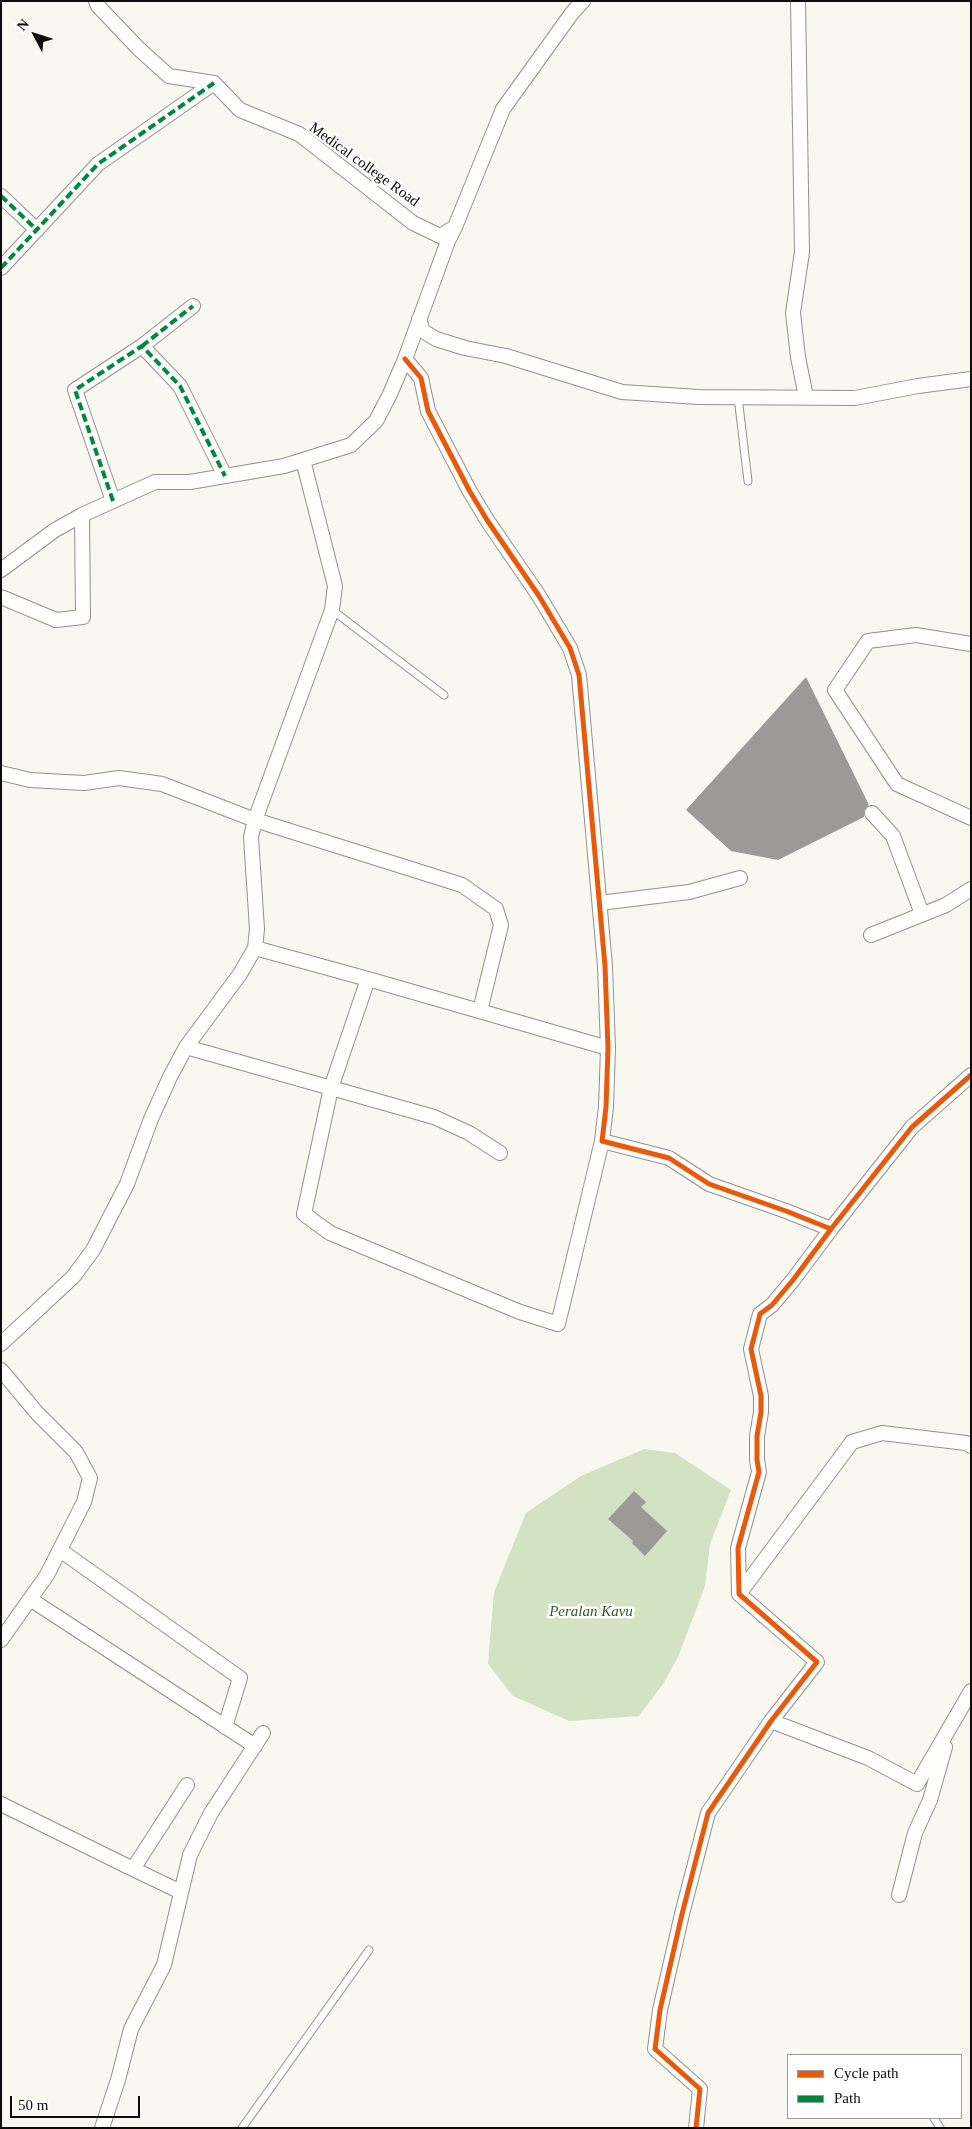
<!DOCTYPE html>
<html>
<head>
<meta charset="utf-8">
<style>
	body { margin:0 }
	#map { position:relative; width:972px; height:2129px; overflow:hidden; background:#f8f7f0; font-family:Georgia,serif }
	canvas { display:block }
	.frame { position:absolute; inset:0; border:2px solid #0b0b0b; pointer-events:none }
	.legend { position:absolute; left:787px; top:2054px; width:175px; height:65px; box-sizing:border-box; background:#fff; border:1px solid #9d9d9d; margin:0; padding:6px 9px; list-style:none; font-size:15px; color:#0b0b0b }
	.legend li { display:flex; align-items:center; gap:10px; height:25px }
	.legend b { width:25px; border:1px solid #9d9d9d }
	.north { position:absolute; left:10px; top:10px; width:50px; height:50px; -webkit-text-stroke:4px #fff; paint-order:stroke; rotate:310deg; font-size:14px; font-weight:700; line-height:20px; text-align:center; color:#0b0b0b }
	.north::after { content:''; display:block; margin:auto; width:18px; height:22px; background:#0b0b0b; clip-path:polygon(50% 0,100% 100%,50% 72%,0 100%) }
	.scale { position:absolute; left:10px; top:2096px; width:130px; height:22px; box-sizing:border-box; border:2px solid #0b0b0b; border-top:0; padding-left:6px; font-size:15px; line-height:18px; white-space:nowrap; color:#0b0b0b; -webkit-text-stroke:4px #fff; paint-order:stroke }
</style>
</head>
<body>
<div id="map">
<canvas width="972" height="2129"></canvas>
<div class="frame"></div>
<ul class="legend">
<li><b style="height:6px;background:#e8590c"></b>Cycle path</li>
<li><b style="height:6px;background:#00873e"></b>Path</li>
</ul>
<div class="north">N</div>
<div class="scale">50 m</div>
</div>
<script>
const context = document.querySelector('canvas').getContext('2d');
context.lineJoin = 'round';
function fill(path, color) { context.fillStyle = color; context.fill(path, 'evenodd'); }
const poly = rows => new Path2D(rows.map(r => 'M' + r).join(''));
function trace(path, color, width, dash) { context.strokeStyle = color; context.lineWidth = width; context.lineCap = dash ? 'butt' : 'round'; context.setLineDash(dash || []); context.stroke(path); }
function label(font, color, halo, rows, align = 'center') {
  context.font = font + ' Georgia,serif'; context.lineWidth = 5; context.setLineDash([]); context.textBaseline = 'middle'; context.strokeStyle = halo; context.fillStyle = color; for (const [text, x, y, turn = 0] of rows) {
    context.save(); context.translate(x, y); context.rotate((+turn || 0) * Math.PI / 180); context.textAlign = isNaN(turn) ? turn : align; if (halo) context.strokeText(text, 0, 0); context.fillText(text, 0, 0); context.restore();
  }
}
fill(poly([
	[644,1449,675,1453,731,1490,710,1544,705,1586,678,1657,663,1684,639,1716,569,1721,513,1696,488,1664,494,1592,526,1513,581,1476]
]), '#d3e2c2');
fill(poly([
	[806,677,869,805,864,810,864,817,778,860,731,851,686,810],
	[634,1491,646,1502,641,1507,667,1531,645,1556,632,1543,633,1541,608,1519]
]), '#9c9a96');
const service = poly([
	[738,397,748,481],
	[332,610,444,695],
	[934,2118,940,2128],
	[242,2128,369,1950]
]);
const minor = poly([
	[96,1,98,6,139,49,169,76,214,83,240,110,299,134,413,223,440,236,455,227,503,109,572,13,583,1],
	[798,1,802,252,793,313,798,357,806,397],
	[1,196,37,230],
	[1,268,98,164,214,83],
	[419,319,423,331,436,339,465,348,506,356,622,392,699,397,855,398,918,386,971,379],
	[142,346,193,306],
	[405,359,421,378,428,411,469,490,487,520,539,596,570,648,579,675,605,966,608,1048,606,1107,602,1141,669,1158,709,1184,786,1211,831,1229,912,1127,971,1075],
	[113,501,75,390,142,346,180,386,225,476],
	[1,570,55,530,82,515,155,482,190,482,284,466,351,445,376,421,390,394,405,359,448,241,455,227],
	[1,597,56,620,83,617,82,515],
	[971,644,916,635,868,641,835,690,897,784,971,818],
	[1,773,30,780,84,783,119,778,162,784,255,820,462,885,496,909,501,925,480,1011],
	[872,813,893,836,922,914],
	[600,903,689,892,740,878],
	[871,935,946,905,971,889],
	[255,948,368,979,331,1088,304,1214,330,1233,520,1312,558,1324,602,1141],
	[368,979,608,1048],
	[186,1047,434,1117,469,1133,500,1153],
	[1,1344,73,1277,93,1250,127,1184,151,1119,170,1077,186,1047,240,974,255,948,257,929,251,837,255,820,332,610,335,586,303,460],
	[1,1370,37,1413,76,1452,90,1478,84,1502,47,1575,1,1640],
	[60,1550,240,1678,225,1727],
	[739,1594,852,1442,882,1433,966,1443,971,1446],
	[30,1599,255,1746],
	[771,1721,868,1758,917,1784,971,1691],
	[1,1804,133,1869],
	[181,1892,133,1869,187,1785],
	[899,1895,915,1833,930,1800,945,1747],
	[102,2128,118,2080,131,2029,164,1965,190,1855,211,1813,263,1733],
	[696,2128,700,2089,655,2049,660,2010,682,1914,708,1813,771,1721,817,1662,739,1594,738,1548,759,1472,757,1460,757,1436,761,1412,761,1396,751,1349,760,1314,772,1305,793,1280,831,1229]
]);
trace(service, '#92918e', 9);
trace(minor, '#92918e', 16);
trace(service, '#fefefd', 7);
trace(minor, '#fefefd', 14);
trace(poly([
	[1,196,37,230],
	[1,268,98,164,214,83],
	[142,346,193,306],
	[113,501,75,390,142,346,180,386,225,476]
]), '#00873e', 4, [8, 4]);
trace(poly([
	[405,359,421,378,428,411,469,490,487,520,539,596,570,648,579,675,605,966,608,1048,606,1107,602,1141,669,1158,709,1184,786,1211,831,1229,912,1127,971,1075],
	[696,2128,700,2089,655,2049,660,2010,682,1914,708,1813,771,1721,817,1662,739,1594,738,1548,759,1472,757,1460,757,1436,761,1412,761,1396,751,1349,760,1314,772,1305,793,1280,831,1229]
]), '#e8590c', 5);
label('15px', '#0b0b0b', '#fff', [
	["Medical college Road",364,165,36]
]);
label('italic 15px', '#315a25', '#fff', [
	["Peralan Kavu",591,1612]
]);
</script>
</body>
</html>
